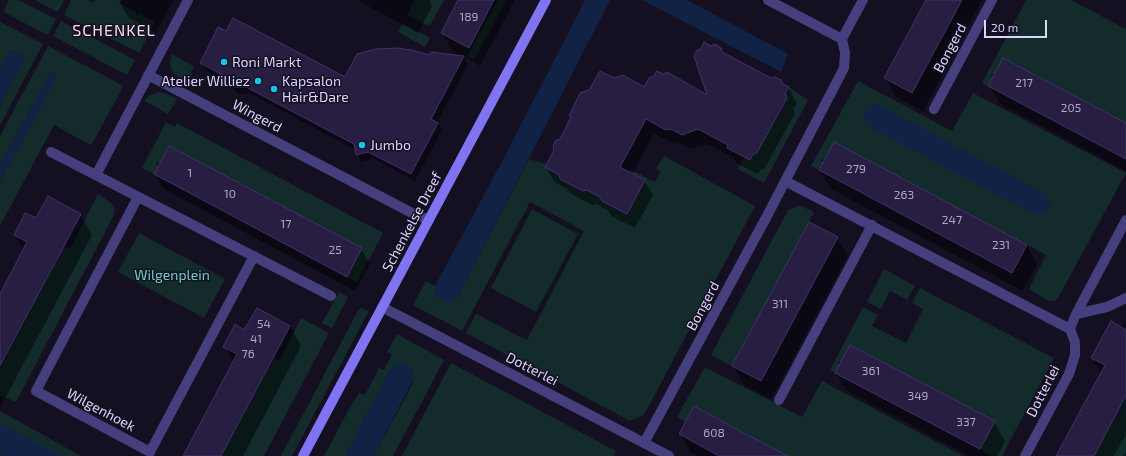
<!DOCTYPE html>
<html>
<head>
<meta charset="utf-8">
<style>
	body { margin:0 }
	#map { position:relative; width:1126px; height:456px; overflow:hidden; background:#141022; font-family:"Exo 2",sans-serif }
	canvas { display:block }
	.scale { position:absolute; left:984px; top:20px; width:63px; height:18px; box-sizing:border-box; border:2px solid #dcd5fb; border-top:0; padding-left:5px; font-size:12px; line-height:14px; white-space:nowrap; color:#dcd5fb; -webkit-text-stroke:3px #141022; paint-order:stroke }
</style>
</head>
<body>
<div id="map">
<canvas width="1126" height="456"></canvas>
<div class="scale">20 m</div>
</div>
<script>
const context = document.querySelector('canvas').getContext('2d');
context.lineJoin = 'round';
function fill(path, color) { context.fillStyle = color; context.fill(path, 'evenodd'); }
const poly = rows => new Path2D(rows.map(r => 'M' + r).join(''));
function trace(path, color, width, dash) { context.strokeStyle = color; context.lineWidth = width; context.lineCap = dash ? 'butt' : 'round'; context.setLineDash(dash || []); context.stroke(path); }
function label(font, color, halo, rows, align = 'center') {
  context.font = font + ' "Exo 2",sans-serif'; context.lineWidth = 3; context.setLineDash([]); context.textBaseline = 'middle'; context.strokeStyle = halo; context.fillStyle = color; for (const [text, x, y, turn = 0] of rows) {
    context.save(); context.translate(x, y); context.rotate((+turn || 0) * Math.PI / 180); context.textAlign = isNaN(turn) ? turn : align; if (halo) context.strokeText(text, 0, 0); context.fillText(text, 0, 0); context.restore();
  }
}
fill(poly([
	[9,0,19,0,56,19,48,35,3,12],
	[35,0,64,0,58,12],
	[71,0,88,0,93,3,96,0,121,0,119,3,136,12,135,15,138,16,139,14,155,22,139,53,64,15],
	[415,0,444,0,431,24,427,25,407,15],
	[498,0,506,0,474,60,467,57],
	[1026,0,1071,0,1126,29,1126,123,1004,58,994,75,992,74,991,76,993,78,988,86,982,83],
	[61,21,135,60,127,75,53,36],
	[0,22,43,44,0,125,0,105,25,58,10,50,0,70],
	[403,23,430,38,425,47,398,32],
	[48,46,122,85,121,86,123,87,92,144,91,145,54,125,0,226,0,182,36,115,56,74,53,71,49,75,0,165,0,136],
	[172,54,194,66,186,83,175,75,171,69,170,63],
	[858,81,952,131,973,93,1126,173,1058,298,1055,301,1049,301,1029,289,1046,255,834,142,825,159,823,159,821,161,824,162,819,170,811,166],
	[789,87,808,100,764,183,738,169,744,157,750,160,753,155,757,153,760,147,759,143,761,138,766,136,787,98,785,93],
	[159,92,165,93,177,99,168,114,144,101,150,95],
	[166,122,175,127,177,123,383,233,357,282,347,277,362,248,169,146,160,163,157,162,156,165,158,166,154,174,142,168],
	[664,156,755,206,644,415,630,421,466,333,476,314,527,340,584,231,530,202,462,331,413,305,426,281,435,286,436,296,456,300,529,159,546,164,548,169,600,195,602,201,624,212,628,211,643,183,642,178,628,171,632,170,655,182,661,172,656,169],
	[98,194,111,203,115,210,113,217,16,402,0,395,0,370,64,246,70,249],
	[799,205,814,212,732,366,711,355,788,210],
	[532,209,578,234,536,312,491,288],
	[139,233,225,279,204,318,118,272],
	[884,269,915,286,907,300,890,291,881,309,867,302],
	[920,288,1054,358,1002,456,991,456,980,449,995,421,851,345,841,362,839,361,838,364,840,365,835,373,830,370,863,307,878,315,872,326,906,343,923,309,912,303],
	[339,292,348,297,332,328,322,323],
	[361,308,369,311,292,456,281,456,359,309],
	[301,318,329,333,264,456,221,456,273,358,279,361],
	[397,334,444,360,393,456,374,456,412,385,414,378,412,369,390,370,345,456,324,456,349,409,359,393,365,395,379,368,384,370,392,355,387,352],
	[451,363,616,451,614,456,402,456],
	[705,367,802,417,822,381,963,456,788,456,694,406,686,422,677,417],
	[1126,395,1126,452,1124,456,1094,456],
	[0,411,81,456,0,456]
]), '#142b2c');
fill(poly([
	[585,0,610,0,456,300,448,303,436,296,435,286,505,156],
	[642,0,687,0,788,54,781,72],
	[10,50,25,58,0,105,0,70],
	[53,71,56,74,56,79,0,182,0,165,49,75],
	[877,104,1046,194,1050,200,1048,208,1042,214,1032,213,866,125,863,116,868,106],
	[403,364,412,369,414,378,374,456,345,456,390,370,396,365],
	[0,423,61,456,3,456,0,454]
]), '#122244');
fill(poly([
	[122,0,173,0,156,33,129,18,120,3],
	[357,0,429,0,432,6,418,33],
	[459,0,515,0,480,66,464,57,468,64,437,123,442,130,415,181,373,158,361,162,356,150,251,94,238,94,231,84,205,70,201,63,345,78,430,56,463,57,453,51,442,33],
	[927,0,982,0,923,111,896,97,885,78],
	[723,53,788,88,797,103,793,109,795,113,765,168,761,169,758,174,736,163,733,157,707,144,691,149,680,143,675,144,654,133,633,174,644,181,653,195,635,228,611,216,608,210,596,204,592,205,570,193,567,189,554,182,546,167,571,119,570,116,614,80,645,88,709,97],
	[989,86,1126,124,1126,171,1000,104],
	[820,170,1026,245,1037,264,1023,291,831,189],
	[155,174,361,249,370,264,355,291,164,189],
	[80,215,92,235,0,408,0,296,24,251,15,235,36,220],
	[837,238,848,256,771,399,744,385,733,366],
	[1125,320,1126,434,1114,456,1058,456,1101,374,1092,358,1120,328],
	[290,326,301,346,243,456,184,456,234,363,225,347,245,331],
	[836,373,994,422,1005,441,997,456,969,456,847,391],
	[680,434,785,456,697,456,691,453]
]), '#0007');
const building = poly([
	[458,0,494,0,469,48,441,33,458,0],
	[926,0,962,0,912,93,884,78,926,0],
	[233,18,345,77,357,54,376,49,396,48,412,50,429,55,431,52,464,56,431,119,438,123,411,174,368,152,356,155,354,144,246,87,233,87,226,77,200,63,218,27,226,31,233,18],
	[704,42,711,46,715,44,721,48,722,52,771,78,775,77,781,80,783,84,789,87,785,93,787,98,766,136,757,153,753,154,750,160,727,148,728,145,698,129,682,135,671,129,666,130,646,119,620,167,645,180,627,214,602,201,600,197,587,190,583,191,560,179,559,175,545,167,554,150,553,146,556,140,560,139,571,117,569,116,580,93,589,90,600,71,614,78,623,75,644,87,649,78,654,76,657,71,663,74,667,72,707,95,694,56,697,50,701,49,704,42],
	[1003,58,1126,123,1126,159,988,86,1003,58],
	[834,142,1027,245,1012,273,819,170,834,142],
	[169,146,362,248,347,277,154,174,169,146],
	[48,196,81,214,0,366,0,294,27,242,14,235,25,213,36,218,48,196],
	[809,222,838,237,761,381,732,366,809,222],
	[257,308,290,326,221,456,183,456,237,354,223,347,235,324,244,330,257,308],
	[1111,321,1126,330,1126,395,1094,456,1056,456,1105,365,1091,358,1111,321],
	[850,345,995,421,980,449,835,373,850,345],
	[694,406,742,432,788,456,719,456,679,434,694,406]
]);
fill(building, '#271e42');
trace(building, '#41326c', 1);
trace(poly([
	[768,0,842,39],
	[148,75,412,213,429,220],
	[934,109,992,0],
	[51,152,331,296],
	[96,175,188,0],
	[785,181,1070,329],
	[138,197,36,391,150,452,254,256],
	[382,307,669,456],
	[1076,314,1126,220],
	[779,400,872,225],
	[644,443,767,216,844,68,845,53,842,39,863,0],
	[1025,456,1069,374,1075,355,1075,342,1070,329,1076,314,1107,307,1126,298]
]), '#453f7d', 10);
trace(poly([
	[303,456,546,0]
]), '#8074f3', 10);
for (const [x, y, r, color] of [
	[224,62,4,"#14c5e8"],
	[258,81,4,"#14c5e8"],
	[274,89,4,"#14c5e8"],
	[362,145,4,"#14c5e8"]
]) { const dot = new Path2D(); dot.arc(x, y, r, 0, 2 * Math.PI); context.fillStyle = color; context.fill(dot); trace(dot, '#141022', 1.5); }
label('12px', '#afa7cd', null, [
	["189",469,17],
	["217",1024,83],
	["205",1071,108],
	["279",856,169],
	["1",190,173],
	["10",230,194],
	["263",904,195],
	["247",952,220],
	["17",286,224],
	["231",1001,245],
	["25",335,250],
	["311",780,304],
	["54",264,324],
	["41",256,339],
	["76",248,354],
	["361",871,371],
	["349",918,396],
	["337",966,422],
	["608",714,433]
]);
label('14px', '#dcd5fb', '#141022', [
	["Bongerd",950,48,-62],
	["Wingerd",257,116,28],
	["Schenkelse Dreef",412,222,-62],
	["Bongerd",703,306,-62],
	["Dotterlei",532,369,27],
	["Dotterlei",1043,391,-63],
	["Wilgenhoek",101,410,28]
]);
label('14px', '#dcd5fb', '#141022', [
	["Roni Markt",232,62],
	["Atelier Williez",250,81,"right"],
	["Kapsalon",282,81],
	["Hair&Dare",282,97],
	["Jumbo",370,145]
], 'left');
label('14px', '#67d5c1', '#141022', [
	["Wilgenplein",172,275]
]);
context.letterSpacing = '1px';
label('16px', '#fcd7ec', '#141022', [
	["SCHENKEL",114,31]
]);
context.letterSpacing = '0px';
</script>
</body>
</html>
